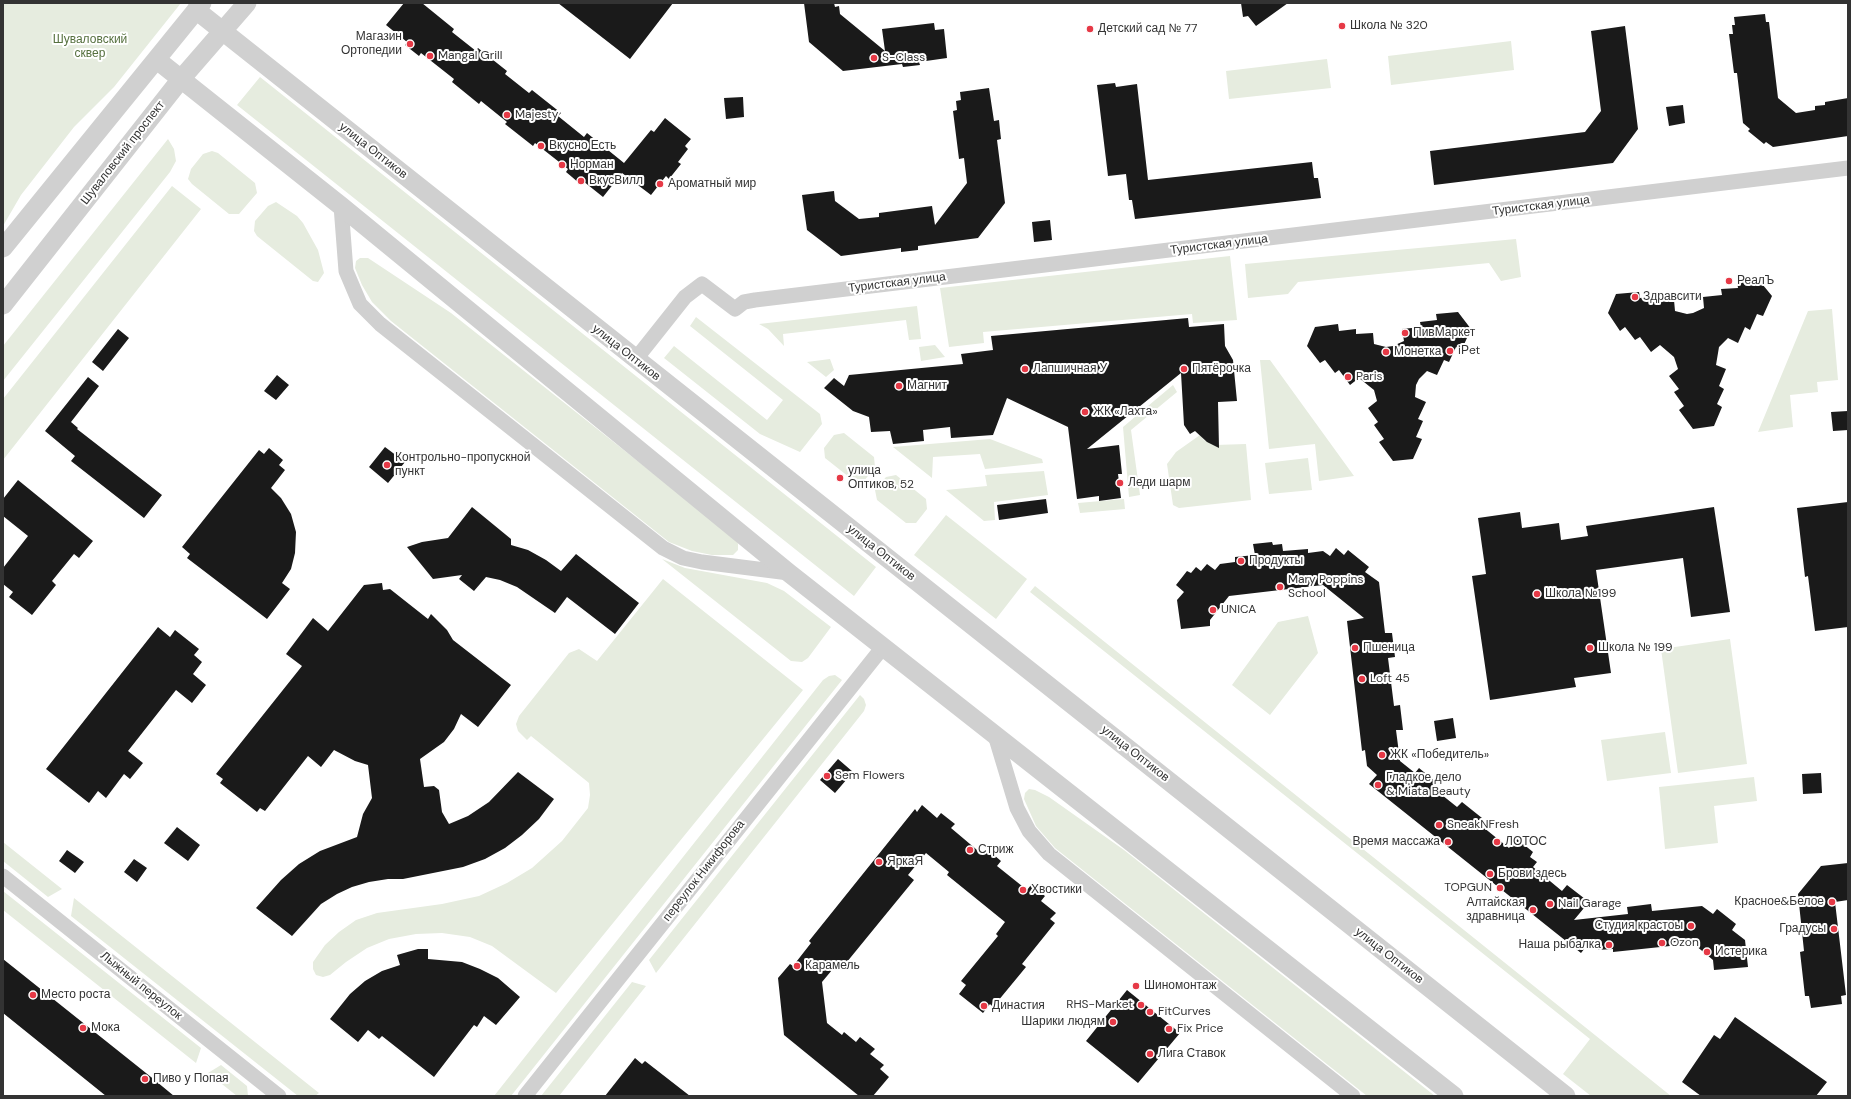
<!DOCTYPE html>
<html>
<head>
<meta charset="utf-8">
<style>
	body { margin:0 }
	#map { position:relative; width:1851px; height:1099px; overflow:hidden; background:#fff; font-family:"DM Sans",sans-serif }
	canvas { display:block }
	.frame { position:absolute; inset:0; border:4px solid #333; pointer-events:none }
</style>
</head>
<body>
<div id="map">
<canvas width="1851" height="1099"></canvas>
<div class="frame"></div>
</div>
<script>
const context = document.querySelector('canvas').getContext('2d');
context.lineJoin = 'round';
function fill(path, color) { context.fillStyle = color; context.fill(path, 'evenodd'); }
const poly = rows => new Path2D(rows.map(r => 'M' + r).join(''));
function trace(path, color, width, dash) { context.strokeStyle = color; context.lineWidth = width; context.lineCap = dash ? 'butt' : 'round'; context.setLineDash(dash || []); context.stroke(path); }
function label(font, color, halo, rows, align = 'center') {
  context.font = font + ' "DM Sans",sans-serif'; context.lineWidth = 4; context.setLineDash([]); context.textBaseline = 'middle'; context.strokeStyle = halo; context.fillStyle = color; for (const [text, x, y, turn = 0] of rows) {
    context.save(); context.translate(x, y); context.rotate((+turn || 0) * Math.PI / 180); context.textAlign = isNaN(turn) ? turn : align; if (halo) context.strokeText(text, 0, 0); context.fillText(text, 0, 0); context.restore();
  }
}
fill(poly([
	[3,3,181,3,114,87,74,127,21,195,3,226],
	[1511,41,1514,70,1391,85,1388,56],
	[1327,59,1331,88,1229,99,1226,71],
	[260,77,876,567,854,596,237,105],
	[168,139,174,149,176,161,170,172,3,381,3,346],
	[212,151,218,153,255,183,257,193,239,214,229,214,192,184,188,179,191,169,203,154],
	[172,186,201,209,3,460,3,399],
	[276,202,297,216,303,223,318,250,324,273,318,282,313,281,257,236,254,231,255,221,268,206],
	[1516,239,1521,277,1501,281,1489,263,1298,282,1288,294,1248,298,1245,264],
	[1230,256,1237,320,1193,323,1192,314,983,332,984,343,949,347,940,288],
	[360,258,368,258,451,313,736,539,738,544,738,550,733,555,712,555,692,551,669,542,391,321,372,302,362,285,355,268,356,261],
	[917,306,921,339,909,340,906,320,783,334,784,346,768,329,759,324],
	[1832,309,1838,380,1817,382,1818,392,1790,395,1793,427,1758,432,1808,311],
	[696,317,820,414,822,424,800,452,760,434,664,358,674,346,767,420,783,400,690,326],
	[935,345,945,357,921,361,919,347],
	[830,359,834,370,826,377,807,362],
	[1260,360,1270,360,1354,476,1319,481,1315,444,1269,449],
	[1173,385,1177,392,1131,430,1140,495,1129,497,1123,427],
	[844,433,874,457,875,467,864,481,854,481,825,458,824,448,834,435],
	[1200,435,1204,440,1215,445,1246,444,1251,500,1179,508,1173,505,1167,464,1176,452],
	[990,439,1042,459,1043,463,985,469,980,454,933,457,932,478,893,447],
	[1308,458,1312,490,1269,494,1265,463],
	[1044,471,1048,495,994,502,995,520,984,521,946,490,987,486,985,475],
	[896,475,926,499,927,509,916,523,906,523,877,500,875,490,886,477],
	[1124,499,1125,509,1080,513,1078,503],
	[946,515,1027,579,996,619,914,555],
	[662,559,685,568,767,583,784,591,831,627,808,658,802,662,791,661],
	[663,579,803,690,556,993,492,946,470,937,442,933,416,934,389,939,367,948,346,962,330,975,323,977,316,975,313,969,313,962,325,945,339,932,356,920,377,913,442,904,479,896,507,883,532,868,562,841,588,808,590,795,589,783,531,736,527,740,518,731,516,724,519,716,569,653,579,649,597,661],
	[1035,586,1671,1096,1591,1096,1563,1074,1590,1039,1030,592],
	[1308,616,1318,653,1270,715,1232,685,1278,622],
	[1730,639,1747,764,1678,773,1661,649],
	[835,675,842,680,511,1096,494,1096,823,680,829,676],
	[860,695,864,699,866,705,864,711,656,973,649,960],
	[1665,732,1671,773,1607,781,1601,740],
	[1754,777,1757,801,1714,806,1718,843,1665,849,1659,787],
	[1029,789,1035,790,1049,797,1124,850,1435,1096,1367,1096,1055,848,1036,826,1024,799,1025,793],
	[3,842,62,889,48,897,3,861],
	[3,891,201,1048,196,1063,3,910],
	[74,898,319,1093,315,1096,298,1096,71,916],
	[632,982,646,986,559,1096,541,1096],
	[221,1065,247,1086,248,1096,237,1096,208,1073]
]), '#e6ecdf');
fill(poly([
	[404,3,422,3,454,29,452,32,476,51,478,48,507,71,505,74,529,93,532,90,561,113,558,116,584,137,587,133,624,163,651,130,654,132,665,118,691,139,685,146,688,149,678,162,681,164,669,179,666,176,651,195,622,173,603,197,583,181,580,184,572,177,566,172,568,169,535,143,533,146,505,124,507,122,481,101,479,104,452,82,454,79,421,53,419,56,405,45,407,42,386,25],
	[558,3,673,3,630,59],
	[804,3,834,3,835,7,839,6,840,14,885,51,882,29,934,23,935,30,944,29,947,58,919,62,920,65,903,67,902,64,843,71,809,42],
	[1241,3,1288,3,1256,26,1248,16,1243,17],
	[1765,14,1766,22,1769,22,1778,98,1796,113,1815,110,1815,106,1825,105,1825,102,1848,98,1848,136,1773,147,1766,142,1764,144,1748,131,1750,129,1743,123,1737,73,1734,73,1729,34,1733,34,1732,25,1735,25,1734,17],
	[1625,26,1638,129,1613,163,1434,185,1430,151,1585,132,1601,111,1591,31],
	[1115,83,1116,87,1137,84,1148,180,1312,162,1314,178,1318,178,1321,198,1135,219,1132,200,1129,200,1126,174,1108,176,1097,85],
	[989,88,994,121,999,120,1000,130,1001,139,997,140,1005,203,978,238,918,246,918,250,901,252,901,248,841,256,807,230,802,195,834,191,835,201,859,219,879,217,879,213,932,206,935,225,967,183,964,158,959,159,953,111,957,110,956,101,961,100,960,92],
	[743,97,744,117,726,119,724,98],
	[1683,105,1685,123,1669,126,1666,107],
	[1050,220,1052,240,1034,242,1032,222],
	[1758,279,1772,296,1763,316,1757,314,1750,330,1745,327,1738,343,1728,338,1719,347,1716,365,1726,369,1719,386,1724,389,1717,404,1722,407,1714,426,1693,429,1679,410,1684,406,1674,392,1679,389,1669,376,1678,369,1674,357,1660,345,1651,352,1640,337,1635,340,1625,327,1620,331,1608,313,1616,294,1639,292,1640,298,1656,296,1657,302,1674,300,1675,311,1687,314,1693,313,1704,308,1703,297,1722,295,1721,289,1738,288,1737,281],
	[1458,312,1471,329,1462,349,1456,347,1449,362,1444,360,1437,375,1427,371,1419,379,1416,385,1415,397,1426,402,1418,419,1423,421,1416,437,1422,439,1413,459,1393,461,1379,442,1384,439,1374,425,1378,422,1368,408,1377,401,1374,390,1359,378,1350,385,1339,370,1335,373,1325,360,1320,363,1307,346,1315,327,1338,324,1339,331,1356,329,1356,334,1373,333,1374,344,1386,347,1393,346,1404,341,1402,329,1421,327,1420,322,1437,320,1436,314],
	[1188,318,1189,327,1224,324,1225,346,1233,360,1237,401,1218,402,1219,448,1207,442,1195,431,1190,434,1184,425,1181,373,1087,449,1119,445,1122,474,1118,474,1121,498,1099,501,1099,496,1077,499,1068,427,1007,398,993,435,951,438,950,427,923,430,924,441,893,444,890,431,871,432,869,417,853,411,824,388,834,378,844,386,849,375,963,364,961,354,993,350,991,336],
	[118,329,129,338,103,371,92,362],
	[277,375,289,385,276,400,264,391],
	[88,377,99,386,71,422,78,428,77,429,162,495,144,518,71,461,75,456,45,431],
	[1848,411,1848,430,1833,431,1831,412],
	[385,447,405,462,388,483,369,467],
	[269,448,283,460,279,465,285,470,271,488,281,498,291,514,296,532,295,553,291,569,282,583,290,589,267,619,187,558,190,554,182,547,259,450,264,454],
	[18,480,93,541,79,558,74,554,52,581,56,585,32,615,9,597,13,592,3,584,3,568,28,536,3,516,3,499],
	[1046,499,1048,513,999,520,997,505],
	[1848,502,1848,627,1815,631,1808,576,1805,577,1797,508],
	[472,507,511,539,511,545,528,550,546,560,561,571,576,554,639,603,615,634,567,597,555,613,517,587,500,580,486,577,474,591,459,579,462,575,433,579,407,547,422,542,448,538],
	[1714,507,1730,612,1691,617,1683,558,1596,570,1611,673,1574,678,1576,687,1490,700,1472,576,1486,574,1478,518,1520,512,1522,528,1559,523,1561,540,1588,536,1586,526],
	[1272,542,1273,545,1282,544,1283,551,1308,549,1308,553,1323,551,1330,556,1336,548,1344,555,1348,550,1369,567,1365,572,1379,582,1385,633,1392,633,1395,657,1388,658,1394,706,1400,705,1403,730,1396,730,1400,761,1415,773,1419,768,1436,782,1432,787,1457,807,1462,802,1482,818,1478,823,1509,848,1517,839,1533,852,1530,857,1537,862,1533,867,1562,891,1567,885,1589,902,1574,920,1628,914,1627,907,1651,904,1652,911,1702,906,1713,914,1717,909,1736,924,1732,930,1745,940,1748,967,1714,970,1713,960,1689,940,1670,943,1670,946,1613,952,1613,949,1597,950,1589,943,1581,953,1369,784,1377,775,1367,766,1365,750,1362,751,1347,621,1364,618,1323,585,1229,596,1210,620,1210,626,1181,629,1177,600,1184,592,1176,585,1187,571,1191,573,1196,567,1201,571,1207,564,1215,570,1220,564,1235,562,1235,557,1255,555,1253,544],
	[382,583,383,590,390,589,428,619,431,614,447,630,453,640,511,685,478,727,461,714,454,729,444,742,420,759,424,787,434,786,439,790,442,812,449,824,468,816,489,802,518,772,554,799,539,819,522,835,505,848,485,859,463,867,403,879,388,879,369,882,352,887,337,894,321,904,292,936,256,908,281,880,299,864,320,851,357,837,363,814,372,798,368,765,355,761,334,750,321,767,308,756,265,811,260,808,257,812,220,783,223,779,216,774,302,666,286,654,313,618,328,631,364,585],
	[158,627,170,637,175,630,199,649,194,655,202,662,193,674,206,685,192,703,176,690,128,751,143,763,130,779,124,774,106,798,98,791,89,803,46,769],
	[1453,718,1456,738,1437,741,1434,721],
	[838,759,853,772,835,793,820,780],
	[1821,773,1822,793,1803,794,1802,774],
	[922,805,937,818,941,813,955,824,951,828,983,855,987,849,1001,861,997,866,1027,890,1031,885,1045,896,1041,901,1056,913,1050,919,1055,923,1022,964,1026,967,993,1007,990,1004,983,1013,959,994,966,985,961,981,998,936,996,934,1005,922,947,875,949,872,926,853,908,875,914,880,882,919,842,968,837,964,822,982,827,1023,842,1035,844,1032,856,1042,860,1037,875,1049,870,1054,884,1065,880,1069,889,1077,873,1096,859,1096,784,1035,778,978,790,964,793,966,811,943,809,941,915,809,917,812],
	[177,827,200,845,188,861,164,843],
	[67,850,84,862,75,873,59,861],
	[134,859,147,868,137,882,124,872],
	[1848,863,1848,900,1835,902,1846,995,1841,996,1842,1004,1811,1008,1809,996,1805,996,1800,952,1804,951,1798,894,1821,866],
	[418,949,428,949,428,959,462,962,480,969,498,978,520,997,496,1025,484,1016,477,1027,474,1025,434,1077,382,1036,379,1039,368,1030,358,1042,330,1019,350,994,365,981,382,971,400,965,397,955],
	[3,959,151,1077,174,1096,106,1096,3,1013],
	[1127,990,1180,1033,1138,1083,1086,1041],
	[1735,1017,1827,1082,1816,1096,1701,1096,1682,1082,1714,1035,1720,1039],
	[635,1058,642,1064,645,1061,690,1096,605,1096]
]), '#1a1a1a');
trace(poly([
	[341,206,346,271,360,304,380,324,663,548,683,558,702,562,789,573],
	[635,360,685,297,702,284,735,309,744,302,755,300,1848,168],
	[995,735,1017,808,1029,831,1049,854,1353,1096],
	[3,876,279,1096],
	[525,1096,883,647]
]), '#d0d0d0', 15);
trace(poly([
	[196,10,1566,1096],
	[157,60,341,206,789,573,1454,1096],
	[3,248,202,3],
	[3,305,181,79,247,3]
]), '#d0d0d0', 19);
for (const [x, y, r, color] of [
	[1342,26,4,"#e63946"],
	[1090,29,4,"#e63946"],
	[410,44,4,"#e63946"],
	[430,56,4,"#e63946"],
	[874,58,4,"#e63946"],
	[507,115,4,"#e63946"],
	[541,146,4,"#e63946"],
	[562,165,4,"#e63946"],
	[581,181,4,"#e63946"],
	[660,184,4,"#e63946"],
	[1729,281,4,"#e63946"],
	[1635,297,4,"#e63946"],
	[1405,333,4,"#e63946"],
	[1450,351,4,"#e63946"],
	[1386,352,4,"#e63946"],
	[1025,369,4,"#e63946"],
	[1184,369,4,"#e63946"],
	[1348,377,4,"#e63946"],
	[899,386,4,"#e63946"],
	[1085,412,4,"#e63946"],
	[387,465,4,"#e63946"],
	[840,478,4,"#e63946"],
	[1120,483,4,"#e63946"],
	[1241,561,4,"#e63946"],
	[1280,587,4,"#e63946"],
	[1537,594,4,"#e63946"],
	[1213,610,4,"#e63946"],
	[1355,648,4,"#e63946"],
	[1590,648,4,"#e63946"],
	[1362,679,4,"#e63946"],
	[1382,755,4,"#e63946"],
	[827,776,4,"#e63946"],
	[1378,785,4,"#e63946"],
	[1439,825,4,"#e63946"],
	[1448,842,4,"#e63946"],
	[1497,842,4,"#e63946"],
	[970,850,4,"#e63946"],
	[879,862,4,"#e63946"],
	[1490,874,4,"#e63946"],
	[1500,888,4,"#e63946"],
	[1023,890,4,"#e63946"],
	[1832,902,4,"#e63946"],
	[1550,904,4,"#e63946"],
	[1533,910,4,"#e63946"],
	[1691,926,4,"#e63946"],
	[1834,929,4,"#e63946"],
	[1662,943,4,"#e63946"],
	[1609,945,4,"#e63946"],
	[1707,952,4,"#e63946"],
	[797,966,4,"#e63946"],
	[1136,986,4,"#e63946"],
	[33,995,4,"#e63946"],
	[1141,1005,4,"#e63946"],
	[984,1006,4,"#e63946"],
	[1150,1012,4,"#e63946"],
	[1113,1022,4,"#e63946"],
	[83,1028,4,"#e63946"],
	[1169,1029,4,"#e63946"],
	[1150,1054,4,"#e63946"],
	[145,1079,4,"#e63946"]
]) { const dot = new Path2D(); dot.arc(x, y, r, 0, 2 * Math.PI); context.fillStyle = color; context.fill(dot); trace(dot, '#fff', 1.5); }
label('12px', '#333', '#fff', [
	["Школа № 320",1350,26],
	["Детский сад № 77",1098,29],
	["Магазин",402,37,"right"],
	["Ортопедии",402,51,"right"],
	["Mangal Grill",438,56],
	["S-Class",882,58],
	["Majesty",515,115],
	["Вкусно Есть",549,146],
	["Норман",570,165],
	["ВкусВилл",589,181],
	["Ароматный мир",668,184],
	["РеалЪ",1737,281],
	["Здравсити",1643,297],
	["ПивМаркет",1413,333],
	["iРet",1458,351],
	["Монетка",1394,352],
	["Лапшичная У",1033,369],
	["Пятёрочка",1192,369],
	["Paris",1356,377],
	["Магнит",907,386],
	["ЖК «Лахта»",1093,412],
	["Контрольно-пропускной",395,458],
	["пункт",395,472],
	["улица",848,471],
	["Оптиков, 52",848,485],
	["Леди шарм",1128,483],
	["Продукты",1249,561],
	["Mary Poppins",1288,580],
	["School",1288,594],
	["Школа №199",1545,594],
	["UNICA",1221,610],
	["Пшеница",1363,648],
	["Школа № 199",1598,648],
	["Loft 45",1370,679],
	["ЖК «Победитель»",1390,755],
	["Sem Flowers",835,776],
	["Гладкое дело",1386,778],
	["& Miata Beauty",1386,792],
	["SneakNFresh",1447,825],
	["Время массажа",1440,842,"right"],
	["ЛОТОС",1505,842],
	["Стриж",978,850],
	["ЯркаЯ",887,862],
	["Брови здесь",1498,874],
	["TOPGUN",1492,888,"right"],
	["Хвостики",1031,890],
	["Красное&Белое",1824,902,"right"],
	["Алтайская",1525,903,"right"],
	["здравница",1525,917,"right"],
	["Nail Garage",1558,904],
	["Студия крастоы",1683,926,"right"],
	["Градусы",1826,929,"right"],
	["Ozon",1670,943],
	["Наша рыбалка",1601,945,"right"],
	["Истерика",1715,952],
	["Карамель",805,966],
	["Шиномонтаж",1144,986],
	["Место роста",41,995],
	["RHS-Market",1133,1005,"right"],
	["Династия",992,1006],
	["FitCurves",1158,1012],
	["Шарики людям",1105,1022,"right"],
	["Мока",91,1028],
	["Fix Price",1177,1029],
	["Лига Ставок",1158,1054],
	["Пиво у Попая",153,1079]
], 'left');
label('12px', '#56703f', '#fff', [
	["Шуваловский",90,40],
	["сквер",90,54]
]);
label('12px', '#333', '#fff', [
	["улица Оптиков",373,151,38],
	["Шуваловский проспект",123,153,-52],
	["Туристская улица",1541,206,-7],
	["Туристская улица",1219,245,-7],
	["Туристская улица",897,283,-7],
	["улица Оптиков",626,353,38],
	["улица Оптиков",881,553,38],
	["улица Оптиков",1135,754,38],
	["переулок Никифорова",704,871,-52],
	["улица Оптиков",1389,956,38],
	["Лыжный переулок",141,986,39]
]);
</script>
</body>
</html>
